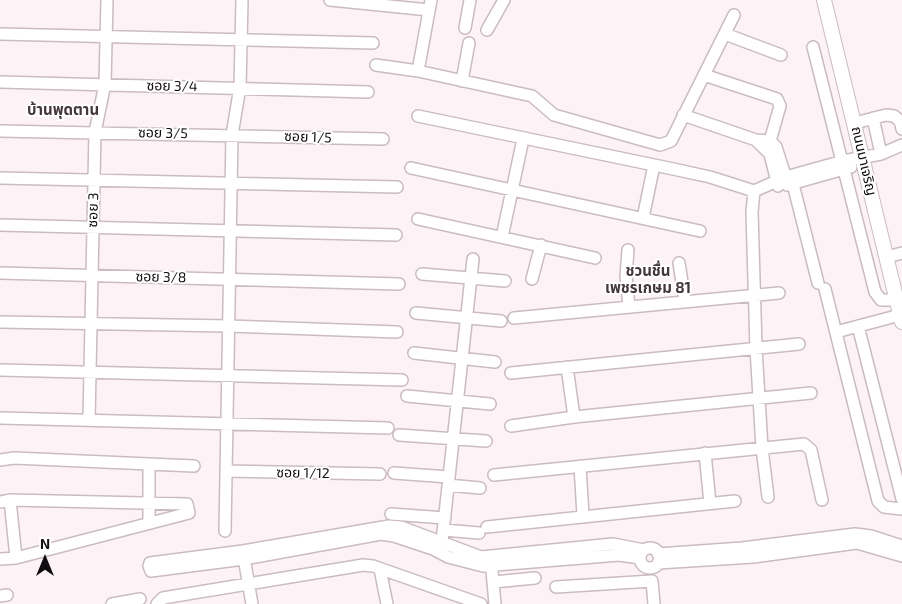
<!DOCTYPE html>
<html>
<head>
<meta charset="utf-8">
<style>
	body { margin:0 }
	#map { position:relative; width:902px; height:604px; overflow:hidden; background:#fdf3f7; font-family:"Exo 2",sans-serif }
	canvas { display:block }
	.north { position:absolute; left:20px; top:534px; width:50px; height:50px; -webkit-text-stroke:4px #fff; paint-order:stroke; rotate:0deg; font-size:14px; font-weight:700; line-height:20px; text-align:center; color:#110c0f }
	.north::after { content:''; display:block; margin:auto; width:18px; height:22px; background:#110c0f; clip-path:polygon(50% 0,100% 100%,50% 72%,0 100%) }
</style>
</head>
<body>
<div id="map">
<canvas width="902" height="604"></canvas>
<div class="north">N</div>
</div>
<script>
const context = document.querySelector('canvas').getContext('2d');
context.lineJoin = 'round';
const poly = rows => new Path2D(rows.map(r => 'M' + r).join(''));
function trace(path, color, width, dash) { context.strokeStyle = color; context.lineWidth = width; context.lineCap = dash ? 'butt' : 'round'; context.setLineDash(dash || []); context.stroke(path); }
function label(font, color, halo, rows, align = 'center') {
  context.font = font + ' "Exo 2","Noto Sans Thai",sans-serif'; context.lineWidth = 4; context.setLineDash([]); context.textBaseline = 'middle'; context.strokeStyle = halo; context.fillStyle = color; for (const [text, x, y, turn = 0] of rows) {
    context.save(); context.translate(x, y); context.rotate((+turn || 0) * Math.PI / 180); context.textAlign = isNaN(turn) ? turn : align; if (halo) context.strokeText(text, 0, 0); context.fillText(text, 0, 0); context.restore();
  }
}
const minor = poly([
	[330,0,429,10],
	[465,28,470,0],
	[487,30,504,0],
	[0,34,373,43],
	[725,34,781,55],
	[813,47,875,292,881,300,897,300],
	[376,65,418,71,532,96,554,115,660,145,671,141,734,15],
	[418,71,431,0],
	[704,75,777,99,780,106,770,141],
	[462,81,469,43],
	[0,82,368,92],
	[683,115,756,140,770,141,776,147,788,185],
	[418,116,678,170,710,177,754,191,786,177,843,161,881,154,902,145],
	[873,118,881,154],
	[855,123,886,115,894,116,900,121,902,129],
	[0,131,383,139],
	[756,140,770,154,778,186],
	[411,168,700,231],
	[0,178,397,187],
	[793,184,818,283],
	[787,185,851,167],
	[754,191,752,212,756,348,762,448,768,497],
	[643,218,654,165],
	[418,219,595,258],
	[0,225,396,235],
	[502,237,523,139],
	[628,250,626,276,629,306],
	[887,257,902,253],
	[679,263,685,301],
	[0,273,399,284],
	[422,274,505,281],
	[532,279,541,245],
	[825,289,878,501,884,507,902,509],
	[416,313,501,321],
	[514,318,779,293],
	[0,322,229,326,397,332],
	[858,326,902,499],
	[836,332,900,315],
	[414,353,495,362],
	[567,367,574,417],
	[0,370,402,380],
	[511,373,799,344],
	[407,396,490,404],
	[0,418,388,428],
	[89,420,95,132,105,84,107,0],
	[511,426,574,417,811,393],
	[399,435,486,441],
	[705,453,710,503],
	[0,460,14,458,194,466],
	[149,464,149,523],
	[580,466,583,515],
	[226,471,380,474],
	[394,473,449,477],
	[494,475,804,444,811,450,822,500],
	[448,485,480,488],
	[10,500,16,558],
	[0,502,10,500,187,504,189,513,16,558,0,559],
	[391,514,445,518],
	[487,527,735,501],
	[444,530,479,533],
	[225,531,232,135,240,87,242,0],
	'640 558a10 10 0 1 1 20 0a10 10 0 1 1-20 0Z',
	[441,550,473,259],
	[243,552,252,604],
	[658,554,742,548,855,534,871,536,902,546],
	[640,558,619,555,483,566,448,557,433,549,394,536,381,534,244,559,151,571,149,566,150,563,243,551,389,526,401,527,481,557,613,544,644,550],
	[491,560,495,604],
	[658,563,753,557,857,543,902,556],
	[380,569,387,604],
	[494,582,535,578],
	[556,587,652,581,654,604],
	[0,596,7,595],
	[112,604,140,599],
	[157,604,163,598,363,565,373,566,481,604]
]);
const major = poly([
	[824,0,902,322]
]);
trace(minor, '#cbbbc2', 14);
trace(major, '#cbbbc2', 16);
trace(minor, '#fff', 11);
trace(major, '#fff', 14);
label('14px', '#110c0f', '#fff', [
	["ซอย 3/4",172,86,1],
	["ซอย 3/5",163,133,1],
	["ซอย 1/5",308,137,2],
	["ถนนมาเจริญ",864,161,77],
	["ซอย 3",93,210,-88],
	["ซอย 3/8",161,277,1],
	["ซอย 1/12",303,473,1]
]);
label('bold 15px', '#43363c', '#fff', [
	["บ้านพุดตาน",63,110],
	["ชวนชื่น",648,271],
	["เพชรเกษม 81",648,288]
]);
</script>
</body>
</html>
